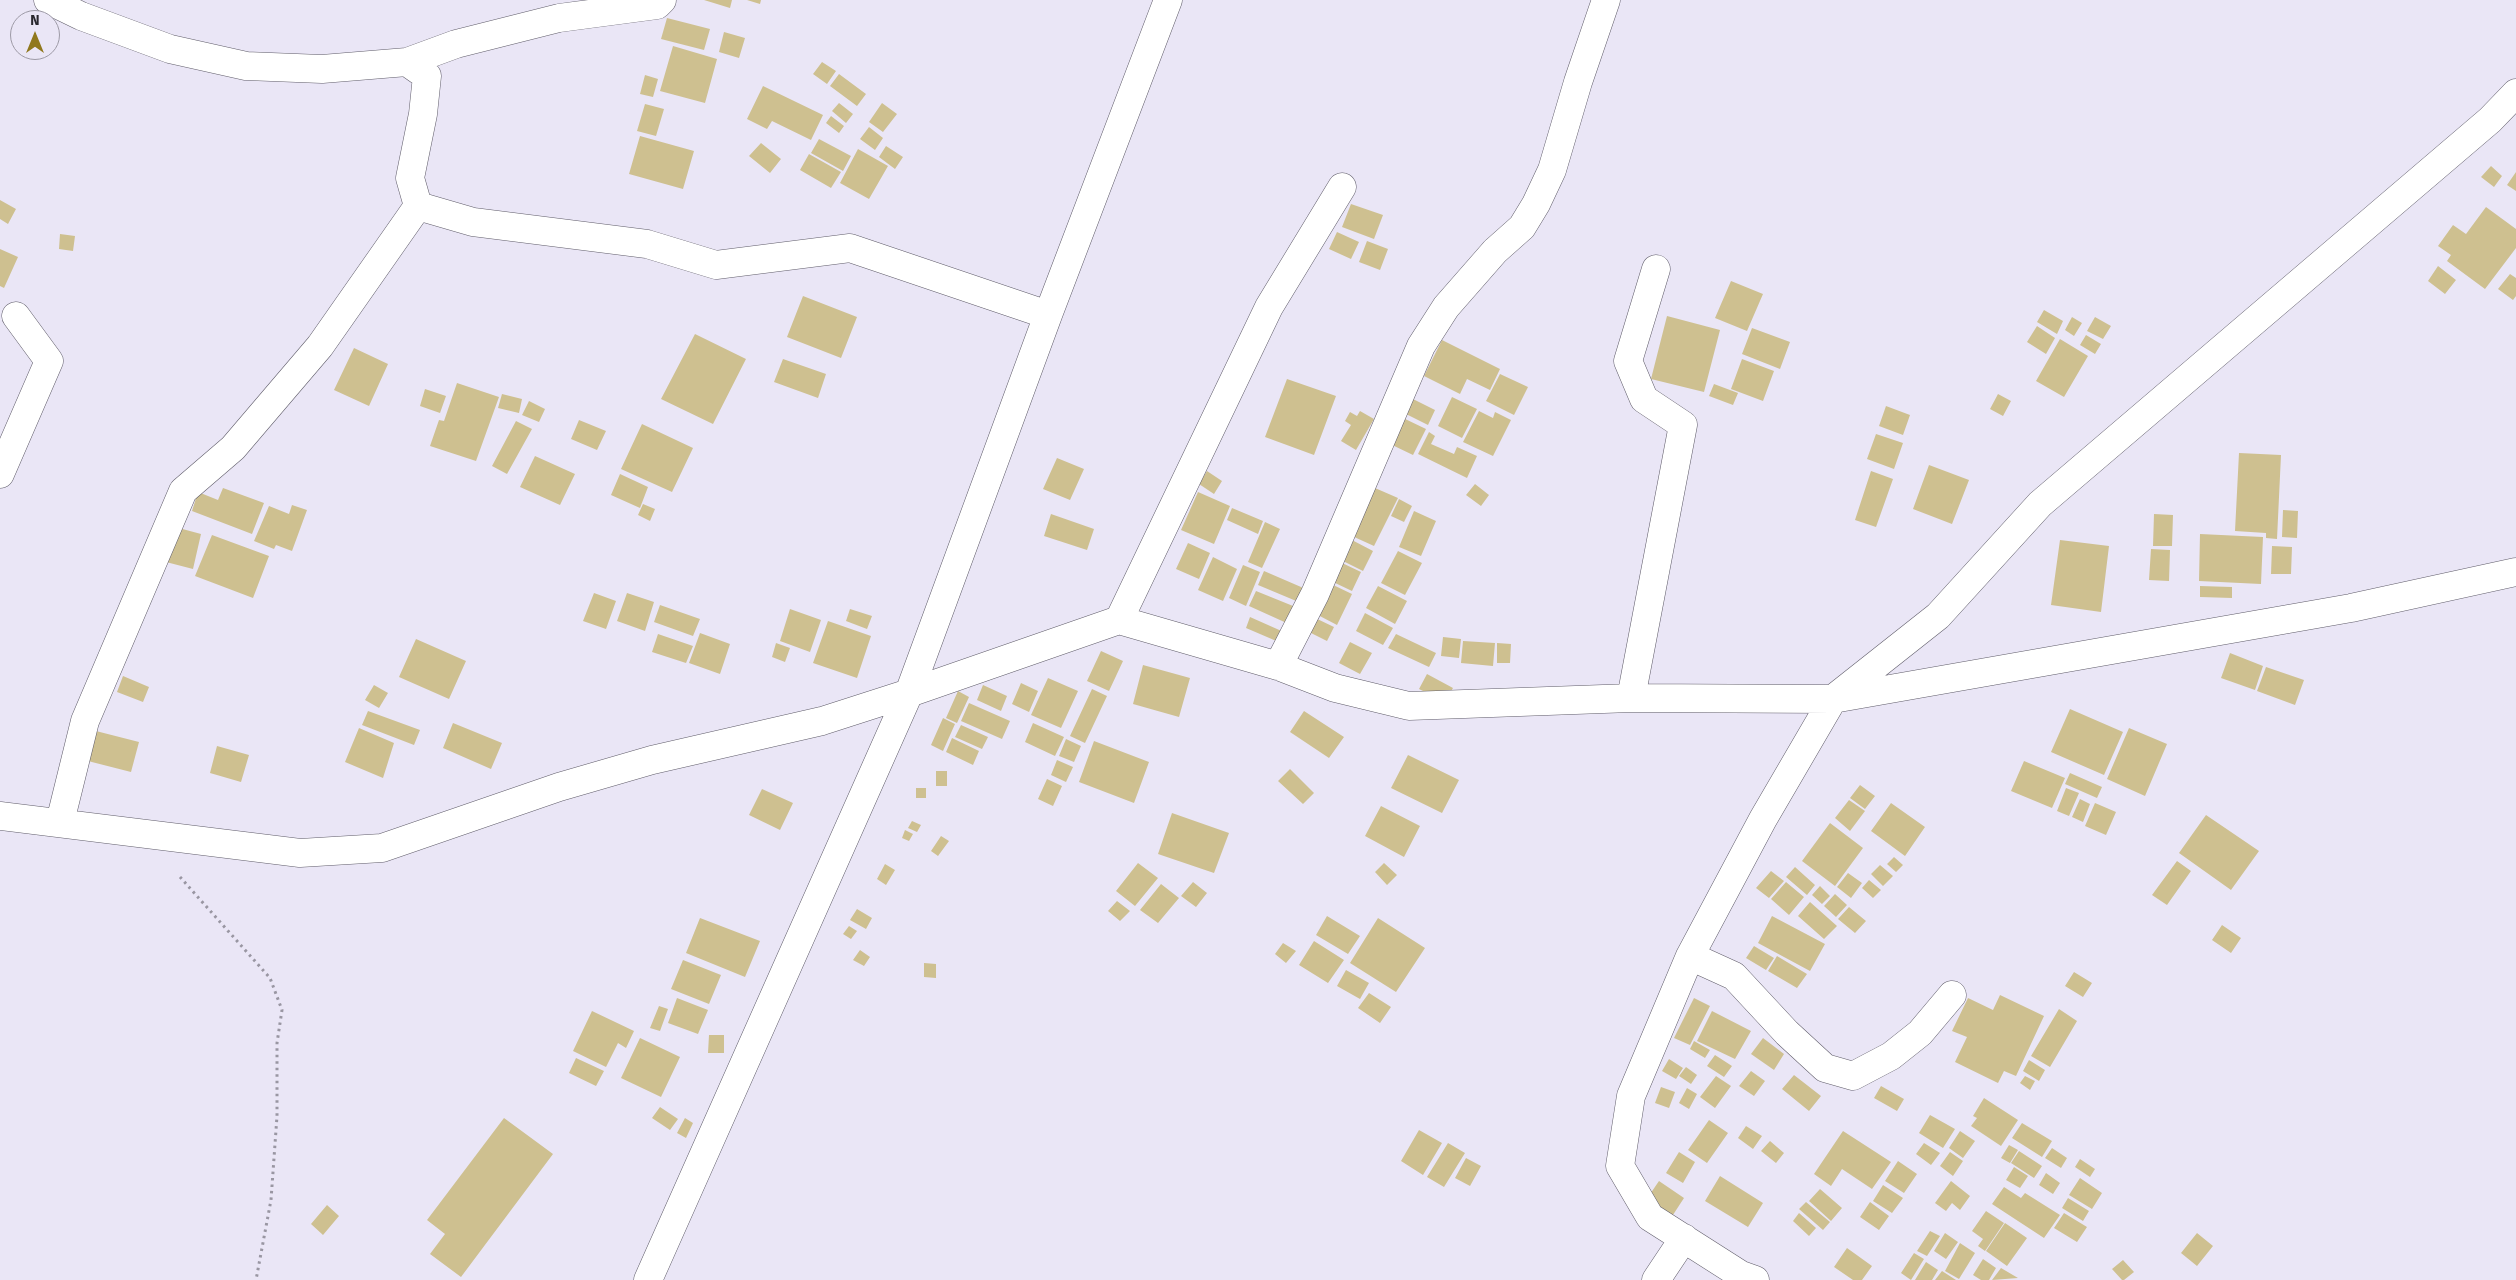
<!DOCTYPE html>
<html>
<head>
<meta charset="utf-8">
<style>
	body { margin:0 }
	#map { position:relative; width:2516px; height:1280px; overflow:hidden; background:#eae6f6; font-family:"Fira Sans",sans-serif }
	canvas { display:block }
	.north { position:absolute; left:10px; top:10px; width:50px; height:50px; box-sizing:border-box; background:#eae6f6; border:1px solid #9d9aa6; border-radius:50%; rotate:0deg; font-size:14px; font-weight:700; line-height:20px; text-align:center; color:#29282e }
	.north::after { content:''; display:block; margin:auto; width:18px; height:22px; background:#90781d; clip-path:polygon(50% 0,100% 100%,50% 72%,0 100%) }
</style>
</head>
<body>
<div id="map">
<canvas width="2516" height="1280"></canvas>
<div class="north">N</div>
</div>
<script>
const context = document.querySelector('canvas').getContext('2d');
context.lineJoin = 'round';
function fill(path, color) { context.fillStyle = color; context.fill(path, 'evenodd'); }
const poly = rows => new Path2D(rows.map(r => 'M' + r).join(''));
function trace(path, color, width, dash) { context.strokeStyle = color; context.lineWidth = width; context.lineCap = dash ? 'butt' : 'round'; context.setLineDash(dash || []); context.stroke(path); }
fill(poly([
	[704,0,732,0,730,8],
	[747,0,761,0,760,4],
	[667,18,710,29,704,50,661,39],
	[724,32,745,38,739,58,719,52],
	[673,46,717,59,705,103,660,91],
	[822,62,836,71,827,84,813,74],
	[839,74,866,94,857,106,830,86],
	[645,75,658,79,653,97,640,94],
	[763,86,823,115,811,140,772,121,767,129,747,119],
	[839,103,853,114,846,123,832,111],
	[882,103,897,114,883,132,869,122],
	[645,104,664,109,656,136,637,131],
	[831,116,844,126,839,133,826,123],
	[869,127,883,138,875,150,860,139],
	[640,136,694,151,683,189,629,174],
	[819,139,851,156,843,171,811,153],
	[761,143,781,159,770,173,749,156],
	[886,146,903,157,895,169,879,157],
	[858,149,888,166,869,199,840,183],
	[809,154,841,172,831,188,800,170],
	[2491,166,2502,176,2494,187,2481,177],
	[2516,172,2516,191,2507,185],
	[0,200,16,209,8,224,0,219],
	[1351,204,1383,215,1374,239,1342,227],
	[2486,207,2516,229,2516,248,2485,289,2447,261,2451,255,2438,246,2453,225,2466,234],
	[1337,232,1359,242,1351,259,1329,249],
	[60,234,75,236,73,251,59,249],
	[1367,241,1388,249,1380,270,1359,262],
	[0,249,18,257,4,288,0,286],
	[2438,266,2456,280,2445,294,2428,281],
	[2510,274,2516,278,2516,296,2513,300,2498,289],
	[1731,281,1763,294,1747,331,1715,318],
	[803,296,857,317,841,358,787,337],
	[2044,310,2063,321,2057,334,2037,322],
	[1667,316,1720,330,1704,392,1651,379],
	[2072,317,2082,323,2074,336,2065,330],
	[2095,317,2111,326,2103,339,2087,331],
	[2037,326,2055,338,2046,354,2027,342],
	[1752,328,1790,342,1780,369,1742,354],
	[695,334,746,359,713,424,661,399],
	[2086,335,2101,344,2095,354,2080,345],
	[2060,339,2088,356,2064,397,2036,381],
	[1442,340,1500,369,1490,390,1467,379,1460,394,1424,376],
	[354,348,388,364,369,406,334,390],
	[783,359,826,374,818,398,774,382],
	[1742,359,1774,371,1763,401,1731,389],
	[1500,374,1528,387,1514,415,1486,401],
	[1287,379,1336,396,1314,455,1265,437],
	[457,383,499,397,476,461,430,446,439,420,444,421],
	[1714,384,1738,393,1733,405,1709,396],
	[425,389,446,396,440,413,420,406],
	[502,394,522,399,519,413,498,408],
	[1998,394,2011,401,2003,416,1990,409],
	[1452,397,1477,409,1462,438,1438,426],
	[1413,399,1435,410,1428,425,1406,414],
	[529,401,545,409,539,422,522,415],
	[1886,406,1910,415,1903,435,1879,426],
	[1360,411,1374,419,1356,450,1341,441,1351,425,1345,421,1350,412,1357,416],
	[1479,411,1493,418,1495,412,1511,420,1493,456,1463,442],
	[1401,417,1426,429,1413,455,1388,443],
	[579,420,606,431,597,450,571,439],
	[516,421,532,429,507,474,492,466],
	[642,424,693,448,672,492,621,469],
	[1429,432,1435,436,1431,444,1454,454,1457,447,1477,456,1467,478,1418,454],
	[1876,434,1903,443,1894,469,1867,459],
	[2239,453,2281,455,2277,539,2266,538,2266,533,2235,531],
	[535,456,575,474,560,505,520,487],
	[1057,458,1084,469,1070,500,1043,489],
	[1929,465,1969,480,1952,524,1913,509],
	[1207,471,1222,481,1214,494,1199,484],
	[1871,471,1893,479,1876,527,1855,520],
	[620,474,648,487,640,508,611,495],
	[1475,484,1489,495,1481,506,1466,495],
	[223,488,264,503,252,534,192,511,198,492,218,500],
	[1375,488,1398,498,1374,546,1352,536],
	[1198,492,1230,506,1214,544,1181,530],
	[1399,499,1412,506,1404,522,1391,516],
	[643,504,655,509,650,521,638,515],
	[292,505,307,510,292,551,276,545,274,549,254,541,269,506,289,514],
	[1232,508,1263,521,1258,534,1227,520],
	[2283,510,2298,511,2297,538,2282,537],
	[1414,511,1436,521,1421,556,1399,547],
	[1051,514,1094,529,1087,550,1044,536],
	[2154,514,2173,515,2172,546,2153,546],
	[1265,522,1280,529,1262,568,1248,562],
	[175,527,201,534,193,569,166,562],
	[2200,534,2263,537,2261,584,2199,581],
	[212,535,269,556,253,598,195,576],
	[1350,539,1373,551,1363,571,1339,559],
	[2060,540,2109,546,2101,612,2051,605],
	[1188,543,1210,553,1199,579,1176,569],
	[2272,546,2292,547,2291,574,2271,574],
	[2151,549,2170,550,2169,581,2149,580],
	[1398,551,1422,563,1405,595,1381,583],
	[1213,557,1237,569,1223,601,1198,590],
	[1340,562,1361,572,1352,591,1331,581],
	[1243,565,1260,572,1246,606,1229,598],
	[1264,571,1308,590,1301,603,1258,585],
	[1329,583,1352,594,1337,625,1314,613],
	[1378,586,1407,601,1395,624,1366,608],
	[2200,586,2232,587,2232,598,2200,597],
	[1256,591,1298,608,1291,625,1249,606],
	[594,593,616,601,606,629,583,621],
	[627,593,654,602,645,631,617,621],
	[660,605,700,619,693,636,654,622],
	[790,609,821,620,810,652,780,641],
	[850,609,872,616,867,629,846,621],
	[1365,613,1393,628,1383,645,1356,631],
	[1311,616,1334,627,1327,641,1305,630],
	[1250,617,1286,633,1281,643,1246,628],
	[828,621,871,636,857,678,813,663],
	[700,633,730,644,720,674,689,663],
	[658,634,693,646,686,663,652,652],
	[1396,634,1436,653,1429,667,1388,648],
	[1443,637,1461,639,1459,658,1441,656],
	[416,639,466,661,449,699,399,677],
	[1463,641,1495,643,1493,666,1461,663],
	[1350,642,1372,653,1360,674,1339,663],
	[776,643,790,648,785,662,772,657],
	[1497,643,1511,644,1510,663,1497,663],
	[1101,651,1123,661,1109,691,1087,681],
	[2230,653,2263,666,2255,690,2221,678],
	[1143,665,1190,678,1179,717,1133,704],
	[2266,667,2304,680,2295,705,2257,691],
	[1427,674,1453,688,1445,702,1419,689],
	[123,676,149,687,143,702,117,692],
	[1048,678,1078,691,1061,728,1031,715],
	[1021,683,1038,691,1029,712,1012,704],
	[374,685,388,693,379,708,365,700],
	[983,685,1007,696,1001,711,977,700],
	[1092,689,1107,696,1085,743,1070,736],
	[958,691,969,697,957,723,946,718],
	[969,703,1010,721,1002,739,961,721],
	[2070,709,2123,732,2104,775,2051,752],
	[368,711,420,730,414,745,362,725],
	[1304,711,1344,737,1329,758,1290,732],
	[943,718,955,724,943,751,931,745],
	[453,723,502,743,491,769,443,748],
	[1033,723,1064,737,1055,756,1025,742],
	[961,725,988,737,982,749,955,737],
	[359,728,394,743,383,778,345,762],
	[2129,728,2167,744,2145,796,2107,779],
	[92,730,139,742,131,772,84,760],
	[952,738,979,751,973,765,946,752],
	[1066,739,1081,746,1074,762,1059,756],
	[1094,741,1149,762,1134,803,1079,782],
	[217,746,249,755,241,782,210,773],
	[1408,755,1459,780,1442,813,1391,788],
	[1057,760,1073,767,1066,782,1051,775],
	[2024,761,2065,778,2052,808,2011,791],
	[1290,769,1314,793,1303,804,1278,781],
	[936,771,947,771,947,786,936,786],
	[2070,773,2102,787,2097,798,2065,784],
	[1047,779,1062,786,1053,806,1038,799],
	[1860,785,1875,796,1865,809,1850,798],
	[916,788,926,788,926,798,916,798],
	[2066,788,2079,793,2069,816,2057,811],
	[762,789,793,803,780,830,749,815],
	[2080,799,2090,804,2083,822,2072,817],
	[1849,800,1865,811,1850,831,1835,818],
	[1891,803,1925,827,1905,856,1871,831],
	[2095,803,2116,812,2106,835,2085,826],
	[1381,806,1420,826,1404,857,1365,836],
	[1172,813,1229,833,1214,873,1158,854],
	[2206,815,2259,851,2231,890,2179,853],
	[912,821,921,825,917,832,908,828],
	[1830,823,1863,848,1835,886,1802,861],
	[905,830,913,834,909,841,902,838],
	[941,836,949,841,938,856,931,851],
	[1894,857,1903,865,1896,872,1887,864],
	[2177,861,2191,871,2167,905,2152,895],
	[1138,863,1158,878,1135,906,1116,891],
	[1384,863,1397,875,1387,885,1375,872],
	[885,864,895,870,886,885,877,879],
	[1880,865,1893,876,1883,886,1871,874],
	[1795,867,1815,885,1807,895,1786,877],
	[1771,871,1784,881,1769,898,1756,888],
	[1848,873,1862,883,1851,898,1837,887],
	[1869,880,1881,890,1873,898,1862,888],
	[1193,882,1207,893,1196,907,1181,896],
	[1786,882,1804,897,1789,915,1771,899],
	[1161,884,1179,898,1158,923,1140,910],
	[1820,886,1830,896,1822,904,1812,895],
	[1835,894,1847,905,1836,917,1824,906],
	[1117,901,1130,911,1120,921,1108,911],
	[1810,902,1837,926,1824,939,1798,916],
	[1849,907,1866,921,1855,933,1838,919],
	[857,909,872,918,866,929,850,920],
	[1327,916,1360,936,1348,954,1316,935],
	[1772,916,1825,944,1810,971,1758,943],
	[700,918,760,941,745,977,686,953],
	[1378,918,1425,948,1396,992,1350,963],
	[2222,925,2241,938,2231,953,2212,940],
	[849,926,857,931,851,939,843,934],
	[1314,941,1344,960,1328,983,1299,965],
	[1283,943,1296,951,1286,963,1275,954],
	[1754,946,1774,958,1766,970,1746,958],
	[860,950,870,957,864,966,853,960],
	[1777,956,1807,974,1797,988,1768,971],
	[683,960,721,975,709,1004,671,989],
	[924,963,936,964,936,978,924,977],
	[1346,970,1369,983,1360,999,1337,986],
	[2074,972,2092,983,2083,997,2065,986],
	[1369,993,1391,1007,1380,1023,1358,1008],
	[2000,995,2044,1016,2016,1076,2004,1071,1998,1083,1955,1062,1967,1037,1952,1031,1968,998,1993,1010],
	[677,998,708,1010,698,1034,668,1023],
	[1694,998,1710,1006,1690,1045,1674,1038],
	[659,1006,668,1009,660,1031,650,1028],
	[2059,1009,2077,1021,2050,1067,2031,1056],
	[592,1011,634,1031,626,1048,618,1043,606,1067,573,1051],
	[1712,1011,1751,1031,1735,1059,1697,1041],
	[709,1035,724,1035,724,1053,708,1053],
	[640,1038,680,1057,661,1097,621,1078],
	[1763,1038,1784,1054,1774,1070,1751,1054],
	[1694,1041,1710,1050,1705,1058,1690,1049],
	[1715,1055,1732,1066,1724,1077,1707,1066],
	[576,1058,604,1071,596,1086,569,1073],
	[1669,1059,1683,1068,1676,1079,1662,1071],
	[2029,1060,2045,1070,2039,1081,2023,1071],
	[1686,1067,1697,1075,1691,1084,1679,1076],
	[1751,1071,1765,1081,1754,1096,1739,1086],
	[1794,1075,1821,1096,1809,1111,1782,1089],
	[1716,1076,1731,1086,1715,1108,1700,1097],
	[2025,1076,2035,1081,2030,1090,2020,1083],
	[1881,1086,1904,1099,1897,1111,1874,1098],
	[1661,1087,1675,1092,1669,1108,1655,1103],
	[1687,1088,1697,1094,1689,1109,1679,1103],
	[1984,1098,2018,1120,2001,1146,1971,1126,1977,1118,1973,1116],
	[660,1107,678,1119,670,1130,652,1118],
	[1930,1115,1955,1129,1943,1148,1919,1133],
	[504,1118,553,1154,461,1277,430,1254,445,1234,427,1220],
	[685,1118,693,1123,686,1138,677,1133],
	[1709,1120,1728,1133,1707,1163,1688,1150],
	[2022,1123,2052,1141,2042,1157,2012,1138],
	[1746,1126,1762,1136,1753,1149,1738,1138],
	[1419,1130,1442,1143,1423,1175,1401,1161],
	[1843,1131,1891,1162,1872,1189,1842,1169,1831,1186,1814,1174],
	[1960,1131,1975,1141,1963,1158,1949,1148],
	[1770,1141,1784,1153,1776,1163,1761,1151],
	[1448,1143,1465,1153,1444,1187,1427,1177],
	[1924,1143,1940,1153,1931,1165,1916,1154],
	[2009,1145,2018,1150,2010,1163,2001,1158],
	[2052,1148,2067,1158,2061,1168,2045,1158],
	[2019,1151,2042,1166,2034,1178,2011,1163],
	[1679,1152,1695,1162,1683,1183,1666,1173],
	[1950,1152,1963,1161,1953,1176,1940,1166],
	[1466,1158,1481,1166,1470,1186,1455,1178],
	[2080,1159,2095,1169,2090,1177,2075,1167],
	[1898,1161,1917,1174,1904,1193,1885,1181],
	[2014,1167,2028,1176,2020,1188,2006,1180],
	[2046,1173,2060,1183,2053,1194,2039,1185],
	[1720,1176,1763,1203,1748,1227,1705,1201],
	[2080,1178,2102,1193,2092,1209,2069,1195],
	[1659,1181,1684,1198,1669,1221,1644,1203],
	[1951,1181,1970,1196,1960,1210,1952,1203,1946,1211,1935,1203],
	[1883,1185,1903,1198,1892,1213,1873,1201],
	[2004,1187,2021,1198,2025,1193,2060,1215,2044,1238,1992,1204],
	[1820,1189,1842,1208,1831,1221,1809,1201],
	[2068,1198,2089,1211,2083,1221,2062,1208],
	[1806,1202,1830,1222,1823,1230,1799,1209],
	[1870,1202,1889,1216,1879,1230,1860,1217],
	[327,1205,339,1216,323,1235,311,1224],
	[1986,1211,2004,1223,1985,1251,1978,1246,1983,1239,1972,1231],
	[1799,1213,1816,1228,1809,1236,1793,1221],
	[2064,1213,2087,1227,2077,1242,2054,1228],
	[2005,1223,2027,1238,2007,1266,1986,1251],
	[1930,1231,1940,1236,1927,1256,1917,1251],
	[1945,1233,1958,1242,1946,1259,1934,1251],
	[2197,1233,2213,1246,2197,1266,2181,1253],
	[1960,1243,1975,1253,1959,1279,1945,1271],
	[1847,1248,1872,1266,1862,1280,1853,1280,1834,1267],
	[1914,1253,1924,1259,1911,1280,1901,1273],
	[1983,1259,1996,1268,1989,1280,1981,1280,1973,1275],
	[2123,1260,2134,1272,2124,1280,2122,1280,2112,1269],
	[1926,1262,1938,1270,1932,1280,1915,1280],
	[2001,1268,2018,1278,1992,1280],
	[1942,1271,1956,1280,1935,1280]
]), '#cec090');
const minor = poly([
	[48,0,81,16,170,49,246,66,322,69,407,62,427,76,423,114,410,178,418,206,473,222,647,244,716,265,850,248,1048,315],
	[407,62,456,44,559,18,657,5,662,0],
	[0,474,49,361,16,316],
	[1119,620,1269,307,1342,187],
	[1278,666,1315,594,1421,346,1446,307,1495,251,1522,227,1536,204,1552,170,1578,82,1606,0],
	[1631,698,1683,425,1644,399,1628,361,1656,269],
	[0,816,300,853,382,848,559,787,652,760,822,721,909,693,1119,620,1278,666,1335,688,1409,706,1631,698,1833,699,1938,616,2040,504,2490,120,2516,93],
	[60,822,85,721,183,491,233,448,320,346,418,206],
	[1690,956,1734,976,1787,1033,1825,1068,1853,1076,1891,1056,1920,1033,1952,995],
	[648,1280,909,693,1048,315,1168,0],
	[1656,1280,1684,1238],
	[1755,1280,1741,1275,1650,1217,1620,1166,1631,1096,1690,956,1763,819,1833,699,2351,608,2516,572]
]);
trace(minor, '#605d6a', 29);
trace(poly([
	[180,877,270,978,282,1010,277,1043,277,1116,271,1200,256,1280]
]), '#9996a2', 3, [2.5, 4]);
trace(minor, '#fff', 28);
</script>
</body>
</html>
